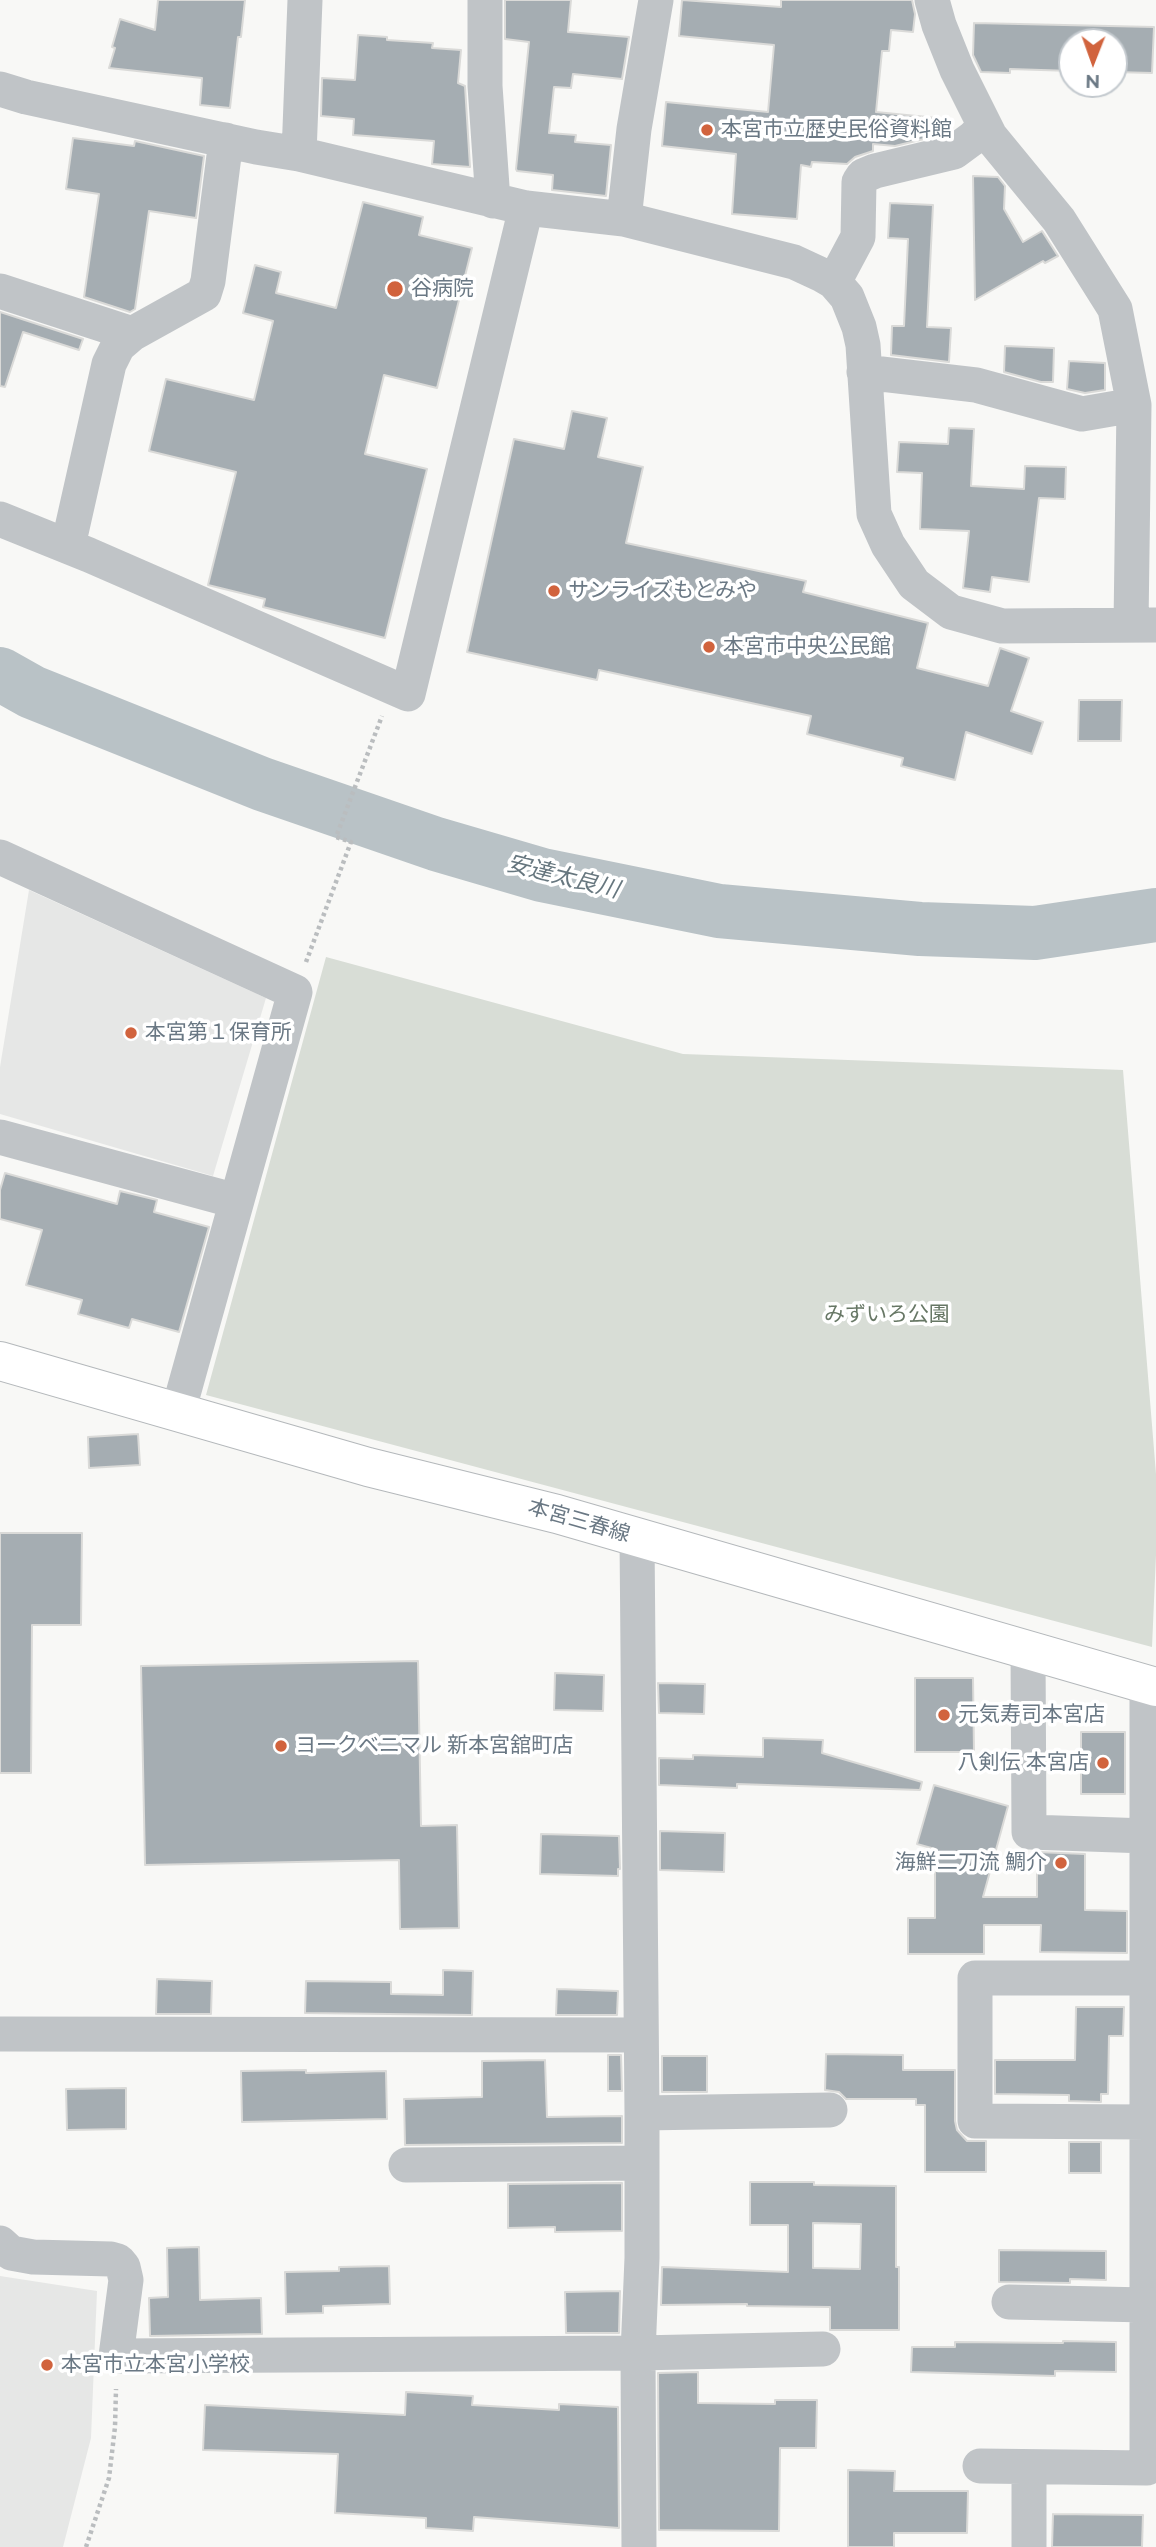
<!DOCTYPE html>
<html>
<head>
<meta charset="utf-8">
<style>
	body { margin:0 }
	#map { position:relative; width:1156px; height:2547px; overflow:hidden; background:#f8f8f6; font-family:Raleway,sans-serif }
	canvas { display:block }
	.north { position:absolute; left:1058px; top:28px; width:70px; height:70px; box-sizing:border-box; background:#fff; border:2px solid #c3c9ce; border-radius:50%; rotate:181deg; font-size:19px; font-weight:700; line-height:28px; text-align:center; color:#6a7884 }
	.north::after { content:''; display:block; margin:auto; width:24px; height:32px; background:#d1633d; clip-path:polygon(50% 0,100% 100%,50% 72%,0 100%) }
</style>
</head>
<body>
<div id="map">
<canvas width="1156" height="2547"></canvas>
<div class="north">N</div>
</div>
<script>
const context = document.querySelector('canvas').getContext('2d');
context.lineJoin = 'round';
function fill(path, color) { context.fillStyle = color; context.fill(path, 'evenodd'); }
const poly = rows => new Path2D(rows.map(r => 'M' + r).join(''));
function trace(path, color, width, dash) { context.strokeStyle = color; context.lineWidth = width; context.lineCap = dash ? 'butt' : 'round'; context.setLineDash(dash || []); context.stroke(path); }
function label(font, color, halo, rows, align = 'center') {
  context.font = font + ' Raleway,"Noto Sans JP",sans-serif'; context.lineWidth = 7; context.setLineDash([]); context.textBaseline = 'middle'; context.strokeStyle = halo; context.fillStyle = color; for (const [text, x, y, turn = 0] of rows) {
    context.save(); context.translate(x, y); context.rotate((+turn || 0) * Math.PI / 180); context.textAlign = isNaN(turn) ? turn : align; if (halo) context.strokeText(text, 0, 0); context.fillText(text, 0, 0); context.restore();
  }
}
fill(poly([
	[29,890,266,998,213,1176,0,1114,0,1067],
	[0,2276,97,2291,91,2438,63,2547,0,2547]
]), '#e6e7e6');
fill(poly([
	[326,957,683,1054,1123,1070,1156,1474,1156,1555,1152,1647,206,1395]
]), '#d8ddd6');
trace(poly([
	[0,674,32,692,262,784,436,844,542,875,719,911,920,929,1035,933,1156,915]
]), '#b9c2c6', 54);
const building = poly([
	[158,0,245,0,241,37,238,37,230,108,200,105,202,78,109,68,115,48,112,47,120,19,155,30,158,0],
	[505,0,571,0,568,32,629,37,622,79,573,74,571,88,554,87,549,133,576,135,575,142,611,145,606,196,552,190,553,175,517,171,516,169,529,42,505,39,505,0],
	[682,0,781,7,781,0,912,0,915,14,913,32,891,30,889,51,882,51,876,112,937,118,936,136,895,146,873,144,873,151,855,157,847,164,812,162,811,167,801,165,797,219,732,214,736,154,662,146,666,102,768,112,774,45,679,36,682,0],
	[974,23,1154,27,1152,73,1114,72,1114,42,1072,42,1072,71,1010,69,1010,73,981,72,973,55,974,23],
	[358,35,387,37,387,40,433,43,432,48,461,50,458,83,465,86,470,167,432,164,434,141,353,135,354,119,321,116,322,78,355,80,358,35],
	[73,138,134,146,135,141,204,156,196,218,149,211,135,309,130,312,84,297,99,194,66,189,73,138],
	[973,176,998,177,1005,186,1004,209,1023,242,1042,231,1058,256,1045,263,1043,261,975,300,973,176],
	[363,202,423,217,419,235,472,248,437,388,384,375,365,454,427,469,385,638,263,607,265,599,208,585,236,472,149,451,166,379,254,400,273,321,243,313,255,265,281,272,276,293,336,308,363,202],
	[890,203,933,205,927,327,951,328,949,362,891,355,892,326,904,326,908,239,888,238,890,203],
	[0,312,83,339,79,350,23,332,5,387,0,386,0,312],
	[1005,346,1054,348,1053,382,1041,382,1004,372,1005,346],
	[1069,361,1105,363,1105,390,1085,393,1067,389,1069,361],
	[572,411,607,418,598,457,643,467,626,543,806,581,803,592,928,623,917,668,988,686,1000,648,1029,658,1011,711,1043,722,1032,754,966,732,955,780,901,766,903,758,807,734,811,716,599,670,597,680,467,652,514,439,564,449,572,411],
	[949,428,974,429,971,486,1024,489,1025,466,1066,467,1065,499,1039,498,1029,582,992,577,990,592,963,588,969,531,920,529,922,473,897,472,899,442,948,444,949,428],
	[1079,700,1122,700,1121,741,1078,741,1079,700],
	[5,1173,117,1204,120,1191,157,1200,154,1212,209,1227,179,1332,132,1319,129,1328,78,1314,82,1300,26,1285,42,1230,0,1219,0,1190,5,1173],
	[138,1434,140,1465,89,1468,88,1437,138,1434],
	[0,1533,82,1533,81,1625,32,1625,31,1773,0,1773,0,1533],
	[418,1661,421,1826,457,1825,459,1928,400,1929,399,1860,145,1865,141,1666,418,1661],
	[555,1673,604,1675,603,1711,554,1710,555,1673],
	[915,1678,973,1678,974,1752,915,1752,915,1678],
	[658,1683,705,1684,704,1714,659,1713,658,1683],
	[1081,1732,1125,1732,1125,1794,1081,1794,1081,1732],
	[763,1738,823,1740,822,1753,922,1782,920,1790,737,1784,737,1788,659,1785,659,1758,693,1759,693,1755,763,1757,763,1738],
	[934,1785,1008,1806,983,1897,1037,1897,1037,1852,1085,1854,1085,1910,1127,1911,1127,1953,1040,1952,1041,1925,984,1925,984,1954,908,1954,908,1918,935,1918,935,1849,917,1844,934,1785],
	[660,1831,725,1833,724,1872,660,1870,660,1831],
	[541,1834,619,1836,620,1869,618,1869,618,1876,540,1874,541,1834],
	[443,1970,473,1971,472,2015,305,2013,306,1981,391,1982,391,1994,443,1995,443,1970],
	[157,1979,212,1981,211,2014,156,2014,157,1979],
	[557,1989,618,1991,617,2015,556,2015,557,1989],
	[1076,2007,1124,2007,1123,2036,1109,2036,1108,2094,1101,2094,1101,2102,1069,2101,1069,2095,995,2094,995,2060,1075,2060,1076,2007],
	[826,2054,903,2055,903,2070,955,2070,955,2121,957,2130,967,2141,986,2141,986,2172,925,2172,925,2105,916,2105,916,2099,846,2099,839,2092,825,2090,826,2054],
	[608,2055,621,2055,622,2091,608,2091,608,2055],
	[662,2056,707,2056,707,2092,662,2092,662,2056],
	[545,2060,547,2117,622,2116,622,2143,405,2145,404,2099,482,2097,482,2061,545,2060],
	[306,2070,306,2073,386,2071,387,2119,242,2122,241,2071,306,2070],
	[126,2088,126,2129,67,2130,66,2089,126,2088],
	[1069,2142,1101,2142,1101,2173,1069,2173,1069,2142],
	[750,2182,814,2182,814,2185,896,2186,896,2267,899,2267,899,2330,830,2330,830,2307,747,2306,747,2304,661,2305,662,2267,788,2272,788,2225,750,2225,750,2182],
	[813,2223,861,2224,860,2269,813,2268,813,2223],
	[622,2183,622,2231,555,2232,555,2227,508,2228,508,2184,622,2183],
	[199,2247,200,2300,261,2298,262,2334,150,2336,149,2298,168,2297,167,2248,199,2247],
	[999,2250,1106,2251,1106,2280,1070,2279,1070,2283,999,2282,999,2250],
	[389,2266,390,2304,323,2306,323,2313,286,2314,285,2272,339,2271,339,2267,389,2266],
	[620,2291,619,2333,566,2333,565,2292,620,2291],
	[1063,2341,1116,2342,1116,2372,1055,2371,1055,2376,911,2372,912,2347,955,2347,955,2342,1063,2343,1063,2341],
	[698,2372,698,2403,775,2404,775,2400,817,2400,816,2448,780,2448,779,2531,659,2530,658,2373,698,2372],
	[406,2392,473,2396,472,2405,559,2410,559,2404,618,2407,619,2528,474,2517,473,2531,426,2528,426,2518,335,2513,338,2454,203,2450,205,2405,405,2415,406,2392],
	[848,2470,895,2471,894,2491,968,2491,967,2533,894,2533,894,2547,848,2547,848,2470],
	[1053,2514,1143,2515,1142,2547,1052,2547,1053,2514]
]);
fill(building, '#a5adb2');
trace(building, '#dadad8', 2);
const major = poly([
	[0,1361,368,1467,557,1514,1156,1687]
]);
trace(major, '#b4b8bb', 40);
trace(poly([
	[306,962,351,842,336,837,382,716],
	[86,2547,109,2478,115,2427,116,2389]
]), '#babdbf', 4.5, [3.5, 3.5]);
trace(poly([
	[485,0,485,86,493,201],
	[932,0,939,25,957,70,985,126],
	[0,89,26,97,256,147,299,154,526,208,624,219,794,262,822,275,834,282,847,297,859,327,863,345,874,514,888,545,914,584,951,612,1002,626,1156,625],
	[299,154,305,0],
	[624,219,634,129,656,0],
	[834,282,858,237,859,182,863,176,875,171,954,152,973,138,985,126,990,136,1059,220,1115,309,1134,405,1131,625],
	[0,291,132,334],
	[864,372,976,385,1082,414,1134,405],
	[0,519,89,555,408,694,526,208],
	[68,546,109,364,118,346,132,334,204,294,208,281,226,140],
	[0,857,295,992,178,1412],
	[0,1137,236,1201],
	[637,1537,642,2113,642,2258,638,2353,639,2547],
	[1028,1651,1029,1832,1147,1836],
	[0,2034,641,2035],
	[642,2113,830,2110],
	[1147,2122,975,2121,975,1978,1147,1978],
	[406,2165,642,2163],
	[0,2243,11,2253,33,2257,111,2259,118,2261,123,2267,126,2280,116,2356,638,2353,823,2349],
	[1009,2302,1147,2305],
	[980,2466,1147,2468,1147,1684],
	[1029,2467,1029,2547]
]), '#c0c4c7', 35);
trace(major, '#fff', 38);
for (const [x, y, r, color] of [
	[707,130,7,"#d1633d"],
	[395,289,9,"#d1633d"],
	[554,591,7,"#d1633d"],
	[709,647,7,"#d1633d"],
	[131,1033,7,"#d1633d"],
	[944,1715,7,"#d1633d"],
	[281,1746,7,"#d1633d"],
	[1103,1763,7,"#d1633d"],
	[1061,1863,7,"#d1633d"],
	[47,2365,7,"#d1633d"]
]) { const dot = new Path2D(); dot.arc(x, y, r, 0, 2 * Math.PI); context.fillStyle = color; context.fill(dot); trace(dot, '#fff', 2.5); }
label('21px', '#6a7884', '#fff', [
	["本宮市立歴史民俗資料館",721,130],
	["谷病院",411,289],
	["サンライズもとみや",568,591],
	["本宮市中央公民館",723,647],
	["本宮第１保育所",145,1033],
	["元気寿司本宮店",958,1715],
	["ヨークベニマル 新本宮舘町店",295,1746],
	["八剣伝 本宮店",1089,1763,"right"],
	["海鮮二刀流 鯛介",1047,1863,"right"],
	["本宮市立本宮小学校",61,2365]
], 'left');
label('21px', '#677765', '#fff', [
	["みずいろ公園",887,1315]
]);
label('21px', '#6a7884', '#fff', [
	["本宮三春線",579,1521,16]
]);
label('italic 23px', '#67777f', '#fff', [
	["安達太良川",563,877,14]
]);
</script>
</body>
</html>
